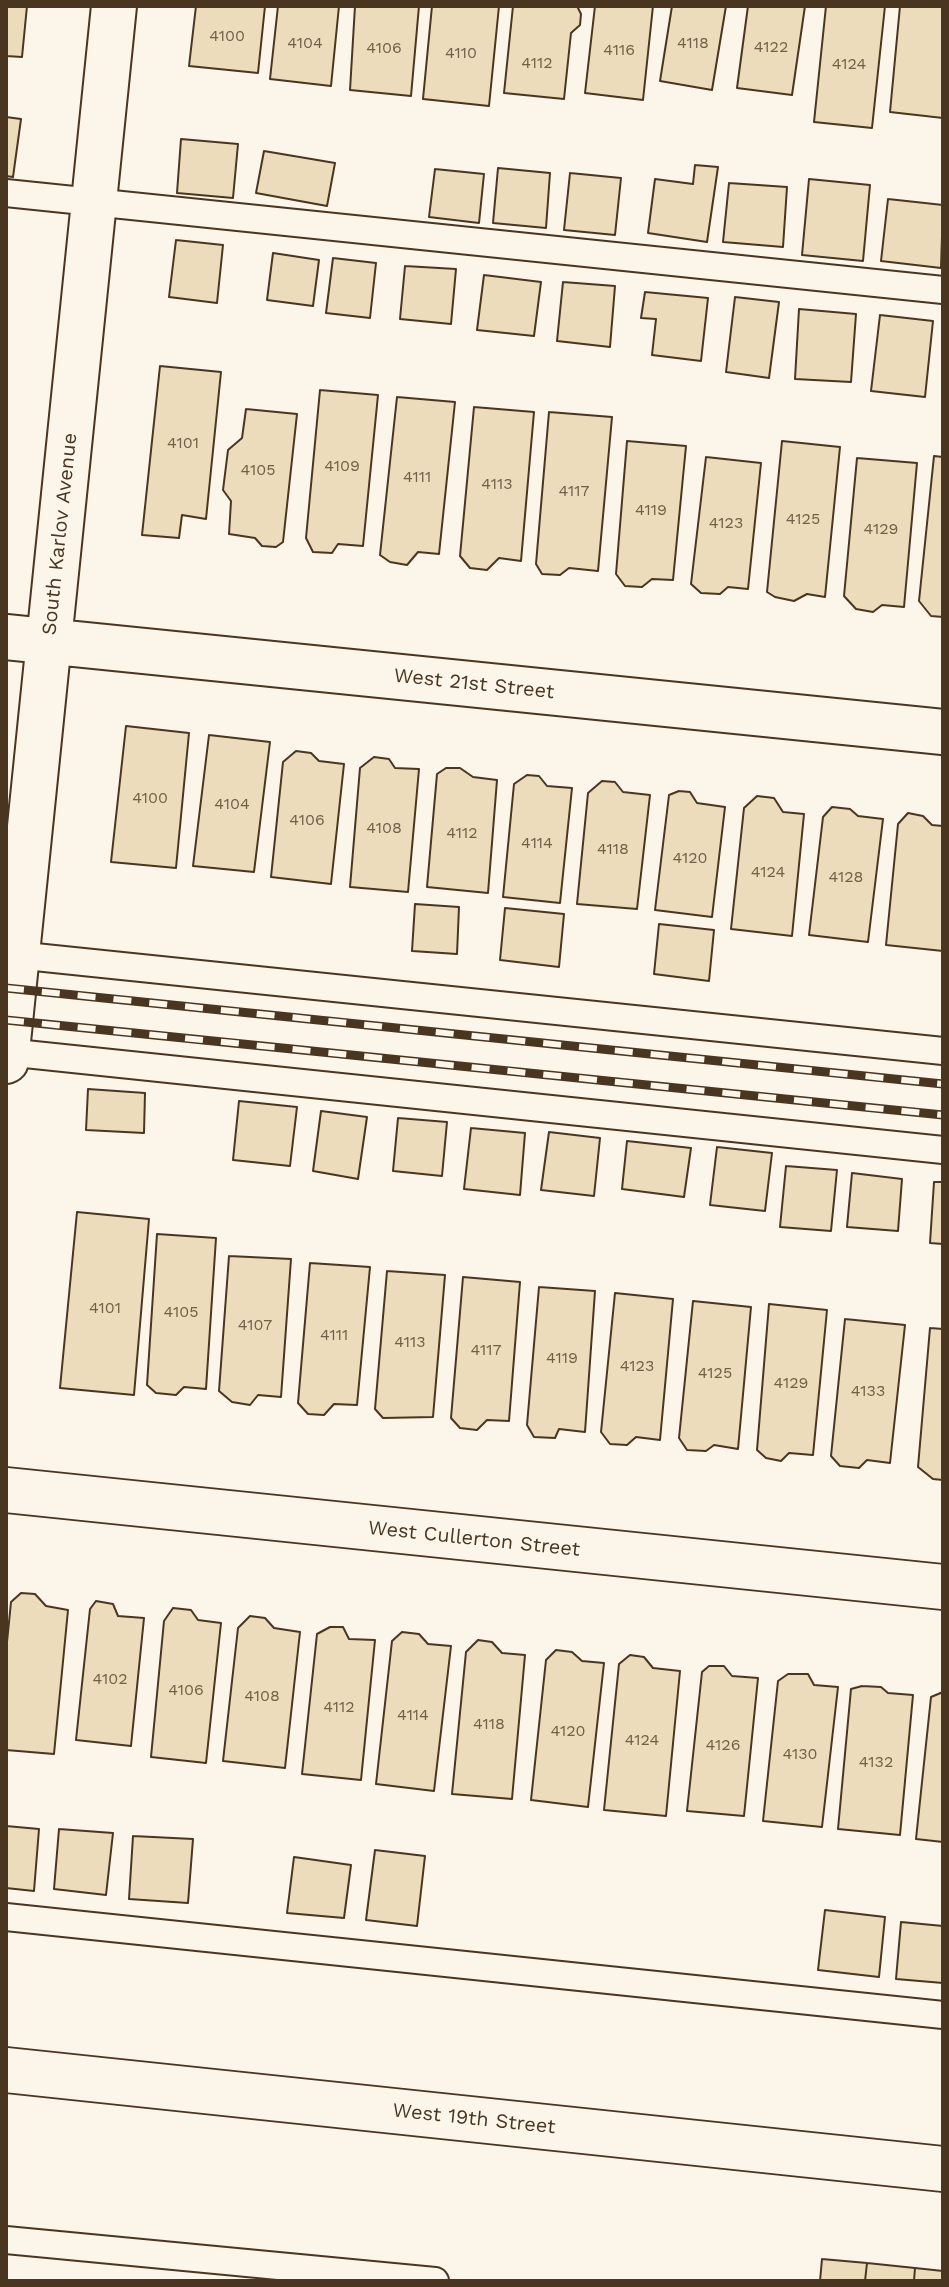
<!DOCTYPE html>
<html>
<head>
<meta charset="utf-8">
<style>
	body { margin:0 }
	#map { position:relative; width:949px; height:2287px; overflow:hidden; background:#fbf6e9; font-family:"Work Sans",sans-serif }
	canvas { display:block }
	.frame { position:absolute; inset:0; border:8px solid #4a3520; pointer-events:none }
</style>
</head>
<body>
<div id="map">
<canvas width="949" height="2287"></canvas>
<div class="frame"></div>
</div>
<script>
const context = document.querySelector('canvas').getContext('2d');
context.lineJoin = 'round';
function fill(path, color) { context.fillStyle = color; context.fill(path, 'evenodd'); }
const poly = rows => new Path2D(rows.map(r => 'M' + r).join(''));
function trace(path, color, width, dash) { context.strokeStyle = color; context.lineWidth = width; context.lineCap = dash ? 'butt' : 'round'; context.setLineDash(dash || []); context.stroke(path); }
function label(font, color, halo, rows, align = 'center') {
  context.font = font + ' "Work Sans",sans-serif'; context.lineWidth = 6; context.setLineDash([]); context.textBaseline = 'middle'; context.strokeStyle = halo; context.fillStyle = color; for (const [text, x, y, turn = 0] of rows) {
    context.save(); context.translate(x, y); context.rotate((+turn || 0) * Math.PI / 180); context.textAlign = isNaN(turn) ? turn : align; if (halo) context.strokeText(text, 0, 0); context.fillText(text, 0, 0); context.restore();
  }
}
const building = poly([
	[6,6,27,6,22,57,6,56,6,6],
	[196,6,265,6,258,73,189,66,196,6],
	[278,6,339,6,331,86,270,79,278,6],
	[355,6,419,6,411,96,350,90,355,6],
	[432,6,499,6,489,106,423,99,432,6],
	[513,6,577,6,581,14,580,25,571,33,564,99,504,93,513,6],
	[595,6,653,6,643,100,585,93,595,6],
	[672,6,726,6,712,90,660,81,672,6],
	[748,6,805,6,792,95,737,88,748,6],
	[826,6,885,6,872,128,814,122,826,6],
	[900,6,943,6,943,118,890,112,900,6],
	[6,117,21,119,13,177,6,176,6,117],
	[181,139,238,144,233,198,177,193,181,139],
	[264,151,335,163,327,206,256,193,264,151],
	[695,165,718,167,707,242,648,233,655,179,693,184,695,165],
	[498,168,550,173,546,228,493,223,498,168],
	[435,169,484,174,479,223,429,217,435,169],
	[570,173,621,178,615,235,564,230,570,173],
	[809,179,870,185,863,261,802,255,809,179],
	[729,183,787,187,783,247,723,242,729,183],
	[888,199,943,205,941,268,881,261,888,199],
	[176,240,223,245,217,303,169,297,176,240],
	[273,253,319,260,313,306,267,300,273,253],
	[333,258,376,263,370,318,326,313,333,258],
	[405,266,456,269,451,324,400,319,405,266],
	[484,275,541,282,534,336,477,330,484,275],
	[563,282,615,286,610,347,557,341,563,282],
	[645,292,708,298,701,361,652,355,656,319,641,318,645,292],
	[735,297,779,302,769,378,726,372,735,297],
	[799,309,856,314,851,382,795,379,799,309],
	[880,315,933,321,925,397,871,391,880,315],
	[160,366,221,372,206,519,182,515,179,538,142,535,160,366],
	[320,390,378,395,363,546,338,544,332,553,313,552,306,538,320,390],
	[397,397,455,402,439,554,418,552,407,565,390,562,380,555,397,397],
	[474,407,534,412,521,561,499,558,487,570,470,568,460,556,474,407],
	[246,409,297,414,283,542,276,547,262,546,255,538,229,534,231,501,223,490,228,450,242,438,246,409],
	[549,412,612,417,598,571,569,568,560,575,542,574,536,564,549,412],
	[627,441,686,446,673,580,652,579,642,587,625,586,616,574,627,441],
	[782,441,840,447,825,597,807,594,794,601,775,597,767,592,782,441],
	[934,456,943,457,943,617,931,616,919,601,934,456],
	[706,457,761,463,748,589,728,587,720,594,701,593,691,584,706,457],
	[857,458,917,463,904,607,882,605,873,612,856,609,844,596,857,458],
	[126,726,189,733,176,868,111,862,126,726],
	[209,735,270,742,254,872,193,866,209,735],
	[296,751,311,753,319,761,344,764,331,884,271,877,283,762,296,751],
	[374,757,389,759,395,768,419,769,408,892,350,887,360,768,374,757],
	[446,768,460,768,473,777,497,780,488,893,427,887,437,774,446,768],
	[527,775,539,776,547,786,572,788,560,903,503,897,514,784,527,775],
	[602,781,615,782,623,792,650,795,637,909,577,904,588,793,602,781],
	[679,791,690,792,697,803,725,807,712,917,655,910,669,795,679,791],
	[757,796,774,798,783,812,804,814,792,936,731,929,744,808,757,796],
	[832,807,850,809,858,816,883,819,868,942,809,935,823,817,832,807],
	[908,813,923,816,932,825,943,826,943,951,886,945,898,824,908,813],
	[415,904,459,907,457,954,412,951,415,904],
	[505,908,564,914,559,967,500,960,505,908],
	[659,924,714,930,709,981,654,974,659,924],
	[88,1089,145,1093,144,1133,86,1130,88,1089],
	[239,1101,297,1107,290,1166,233,1160,239,1101],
	[321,1111,367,1117,358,1179,313,1171,321,1111],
	[398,1118,447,1122,442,1176,393,1171,398,1118],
	[471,1128,525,1133,520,1195,464,1189,471,1128],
	[549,1132,600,1138,594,1196,541,1190,549,1132],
	[627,1141,691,1148,684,1197,622,1189,627,1141],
	[717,1147,772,1153,765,1211,710,1205,717,1147],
	[786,1166,837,1170,831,1231,780,1227,786,1166],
	[852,1173,902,1179,898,1231,847,1227,852,1173],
	[934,1182,943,1182,943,1244,930,1243,934,1182],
	[77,1212,149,1219,134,1395,60,1388,77,1212],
	[157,1234,216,1238,206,1389,184,1387,176,1395,156,1393,147,1385,157,1234],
	[229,1256,291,1259,281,1397,258,1395,250,1405,232,1402,219,1391,229,1256],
	[310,1263,370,1267,357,1405,334,1404,324,1415,308,1414,298,1403,310,1263],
	[387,1271,445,1275,433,1417,383,1418,375,1409,387,1271],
	[463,1277,520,1282,509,1421,487,1420,477,1430,460,1428,451,1418,463,1277],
	[539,1287,595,1291,585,1432,559,1429,555,1438,534,1437,527,1425,539,1287],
	[615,1293,673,1299,660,1440,636,1437,627,1445,610,1444,601,1432,615,1293],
	[693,1301,751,1307,738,1449,714,1445,706,1451,687,1450,679,1438,693,1301],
	[769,1304,827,1310,813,1455,789,1453,781,1461,766,1458,757,1450,769,1304],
	[845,1319,905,1325,890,1463,867,1460,859,1468,840,1466,831,1456,845,1319],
	[930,1328,943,1329,943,1480,933,1479,918,1467,930,1328],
	[21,1593,35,1594,46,1606,68,1610,54,1754,6,1750,6,1652,11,1602,21,1593],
	[96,1601,113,1604,118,1616,144,1618,131,1746,76,1740,90,1609,96,1601],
	[173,1608,191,1610,198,1620,221,1623,206,1763,151,1757,164,1621,173,1608],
	[250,1616,265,1618,274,1628,300,1632,285,1768,223,1761,238,1628,250,1616],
	[330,1627,343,1627,349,1639,375,1640,361,1780,302,1774,317,1634,330,1627],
	[402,1632,419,1634,428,1644,451,1646,434,1791,376,1784,392,1641,402,1632],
	[478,1640,492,1642,502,1653,525,1655,512,1799,452,1794,466,1652,478,1640],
	[556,1650,572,1652,582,1661,604,1663,588,1807,531,1800,546,1660,556,1650],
	[630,1655,644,1657,653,1668,680,1671,666,1816,604,1810,619,1664,630,1655],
	[709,1666,724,1666,732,1676,758,1678,744,1816,687,1811,702,1672,709,1666],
	[788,1674,808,1674,814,1685,838,1687,822,1827,763,1821,778,1681,788,1674],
	[862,1686,881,1687,888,1693,913,1695,900,1835,838,1829,851,1689,862,1686],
	[943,1692,943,1842,916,1839,931,1697,943,1692],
	[6,1826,39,1829,34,1891,6,1888,6,1826],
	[59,1829,113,1833,106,1895,54,1889,59,1829],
	[133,1836,193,1839,188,1903,129,1899,133,1836],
	[375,1850,425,1856,417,1926,366,1920,375,1850],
	[294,1857,351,1865,344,1918,287,1913,294,1857],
	[825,1910,885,1917,879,1977,818,1970,825,1910],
	[901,1922,943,1926,943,1983,896,1979,901,1922],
	[822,2259,867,2263,865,2281,820,2281,822,2259],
	[867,2263,915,2268,914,2281,865,2281,867,2263],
	[915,2268,943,2271,943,2281,914,2281,915,2268]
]);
fill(building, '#ecdcbc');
trace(building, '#4a3520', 2);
const service = poly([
	[6,193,943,290],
	[6,954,943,1051],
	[6,1052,943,1150],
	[6,1917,943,2015],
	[6,2240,435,2281]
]);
const minor = poly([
	[6,637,943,732],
	[6,1061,114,6],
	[6,1490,943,1587],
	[6,2070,943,2169]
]);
trace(service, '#4a3520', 30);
trace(minor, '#4a3520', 48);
trace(service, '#fbf6e9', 26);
trace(minor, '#fbf6e9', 44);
const rail = poly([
	[6,988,943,1084],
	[6,1020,943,1115]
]);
trace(rail, '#4a3520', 9);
trace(rail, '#fbf6e9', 6, [18]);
label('16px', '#725f47', null, [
	["4100",227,36],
	["4104",305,43],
	["4118",693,43],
	["4122",771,47],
	["4106",384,48],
	["4116",619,50],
	["4110",461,53],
	["4112",537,63],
	["4124",849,64],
	["4101",183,443],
	["4109",342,466],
	["4105",258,470],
	["4111",417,477],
	["4113",497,484],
	["4117",574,491],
	["4119",651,510],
	["4125",803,519],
	["4123",726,523],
	["4129",881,529],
	["4100",150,798],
	["4104",232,804],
	["4106",307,820],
	["4108",384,828],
	["4112",462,833],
	["4114",537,843],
	["4118",613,849],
	["4120",690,858],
	["4124",768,872],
	["4128",846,877],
	["4101",105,1308],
	["4105",181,1312],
	["4107",255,1325],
	["4111",334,1335],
	["4113",410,1342],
	["4117",486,1350],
	["4119",562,1358],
	["4123",637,1366],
	["4125",715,1373],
	["4129",791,1383],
	["4133",868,1391],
	["4102",110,1679],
	["4106",186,1690],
	["4108",262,1696],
	["4112",339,1707],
	["4114",413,1715],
	["4118",489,1724],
	["4120",568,1731],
	["4124",642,1740],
	["4126",723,1745],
	["4130",800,1754],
	["4132",876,1762]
]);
label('20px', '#4a3520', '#fbf6e9', [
	["South Karlov Avenue",60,534,-84],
	["West 21st Street",474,684,6],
	["West Cullerton Street",474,1539,6],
	["West 19th Street",474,2119,6]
]);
</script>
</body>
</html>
